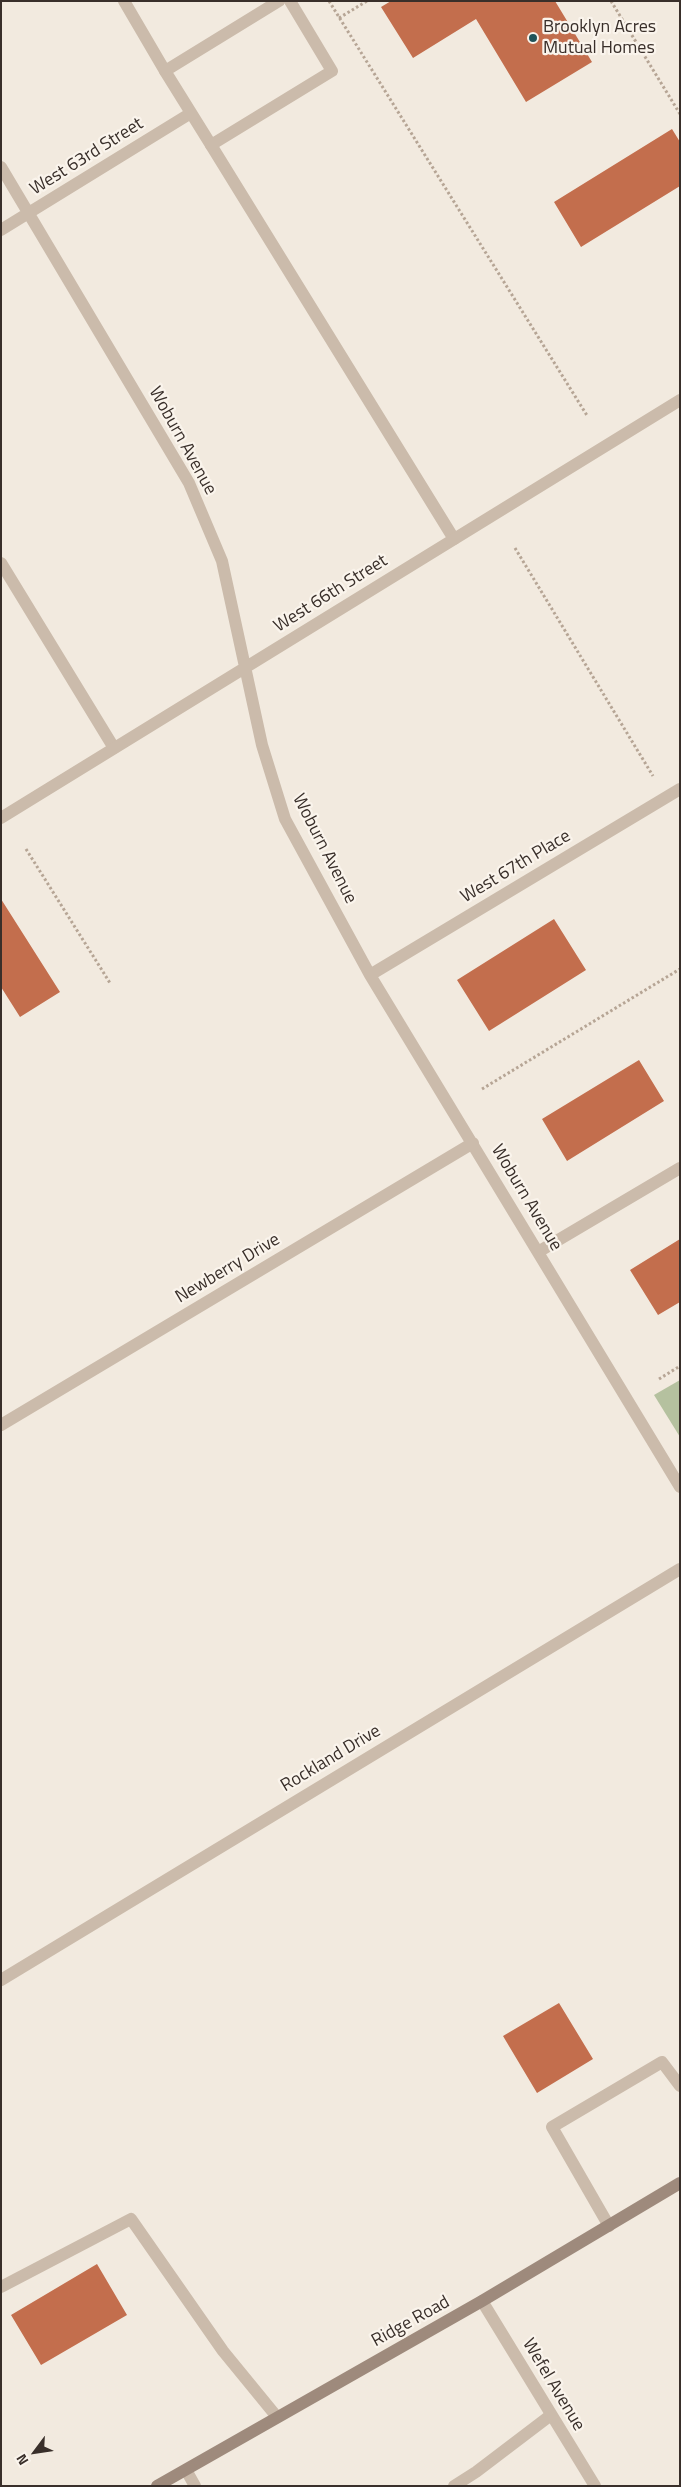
<!DOCTYPE html>
<html>
<head>
<meta charset="utf-8">
<style>
	body { margin:0 }
	#map { position:relative; width:681px; height:2487px; overflow:hidden; background:#f2eadf; font-family:"Titillium Web",sans-serif }
	canvas { display:block }
	.frame { position:absolute; inset:0; border:2px solid #392f2a; pointer-events:none }
	.north { position:absolute; left:10px; top:2427px; width:50px; height:50px; -webkit-text-stroke:4px #faf4ec; paint-order:stroke; rotate:239deg; font-size:14px; font-weight:700; line-height:20px; text-align:center; color:#392f2a }
	.north::after { content:''; display:block; margin:auto; width:18px; height:22px; background:#392f2a; clip-path:polygon(50% 0,100% 100%,50% 72%,0 100%) }
</style>
</head>
<body>
<div id="map">
<canvas width="681" height="2487"></canvas>
<div class="frame"></div>
<div class="north">N</div>
</div>
<script>
const context = document.querySelector('canvas').getContext('2d');
context.lineJoin = 'round';
function fill(path, color) { context.fillStyle = color; context.fill(path, 'evenodd'); }
const poly = rows => new Path2D(rows.map(r => 'M' + r).join(''));
function trace(path, color, width, dash) { context.strokeStyle = color; context.lineWidth = width; context.lineCap = dash ? 'butt' : 'round'; context.setLineDash(dash || []); context.stroke(path); }
function label(font, color, halo, rows, align = 'center') {
  context.font = font + ' "Titillium Web",sans-serif'; context.lineWidth = 4.5; context.setLineDash([]); context.textBaseline = 'middle'; context.strokeStyle = halo; context.fillStyle = color; for (const [text, x, y, turn = 0] of rows) {
    context.save(); context.translate(x, y); context.rotate((+turn || 0) * Math.PI / 180); context.textAlign = isNaN(turn) ? turn : align; if (halo) context.strokeText(text, 0, 0); context.fillText(text, 0, 0); context.restore();
  }
}
fill(poly([
	[680,1380,680,1437,654,1395]
]), '#b5c19f');
fill(poly([
	[391,1,555,1,592,62,526,102,476,19,413,58,381,7],
	[672,129,680,142,680,186,581,247,554,202],
	[1,899,60,992,20,1017,1,987],
	[554,919,586,970,489,1031,457,980],
	[639,1060,664,1101,567,1161,542,1119],
	[680,1239,680,1302,658,1315,630,1270],
	[559,2003,593,2059,537,2093,503,2036],
	[97,2264,127,2315,41,2365,11,2315]
]), '#c36e4d');
trace(poly([
	[329,1,588,417],
	[611,1,680,114],
	[339,18,367,1],
	[515,548,653,776],
	[26,849,110,983],
	[482,1089,680,969],
	[659,1379,680,1366]
]), '#b6a595', 3, [2.5, 2.5]);
trace(poly([
	[124,1,165,71],
	[211,145,454,539],
	[1,563,114,748],
	[609,2226,552,2127,662,2062,680,2086],
	[1,2287,131,2219,223,2351,277,2417],
	[186,2470,195,2486],
	[454,2486,476,2472,551,2415]
]), '#cbbbab', 12);
trace(poly([
	[279,1,165,71,211,145,332,71,290,1],
	[1,167,189,483,222,561,262,745,285,819,370,975,680,1487],
	[1,230,191,113],
	[1,818,680,400],
	[370,975,680,789],
	[538,1252,680,1168],
	[1,1425,473,1143],
	[1,1980,680,1569],
	[482,2301,595,2486]
]), '#cbbbab', 12);
trace(poly([
	[157,2486,482,2301,680,2183]
]), '#9e8a7c', 12);
for (const [x, y, r, color] of [
	[533,38,5,"#205359"]
]) { const dot = new Path2D(); dot.arc(x, y, r, 0, 2 * Math.PI); context.fillStyle = color; context.fill(dot); trace(dot, '#faf4ec', 2); }
label('18px', '#392f2a', '#faf4ec', [
	["Brooklyn Acres",543,28],
	["Mutual Homes",543,49]
], 'left');
label('18px', '#392f2a', '#faf4ec', [
	["West 63rd Street",87,157,-32],
	["Woburn Avenue",182,441,61],
	["West 66th Street",331,594,-32],
	["Woburn Avenue",324,849,63],
	["West 67th Place",516,867,-31],
	["Woburn Avenue",526,1198,59],
	["Newberry Drive",228,1269,-31],
	["Rockland Drive",331,1759,-31],
	["Ridge Road",411,2322,-29],
	["Wefel Avenue",553,2385,59]
]);
</script>
</body>
</html>
